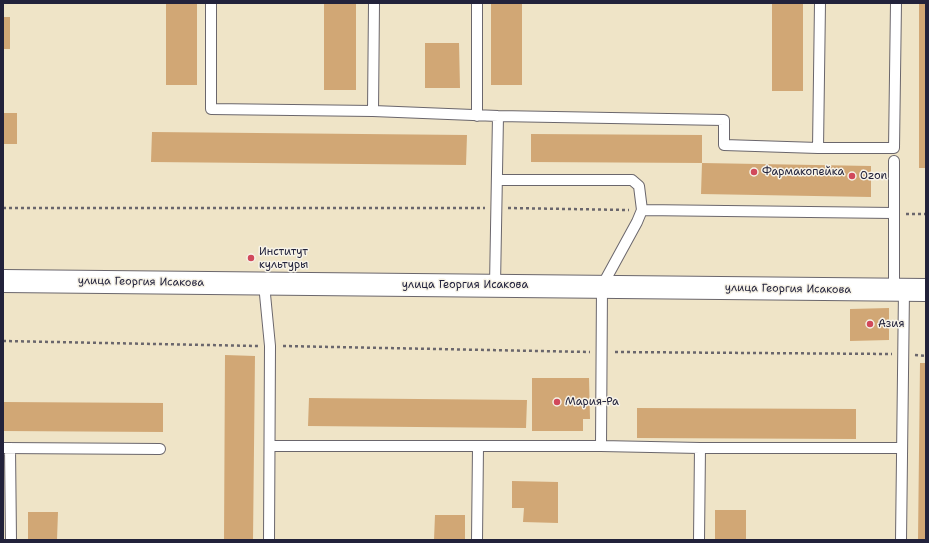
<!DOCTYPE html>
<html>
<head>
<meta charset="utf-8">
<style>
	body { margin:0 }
	#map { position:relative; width:929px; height:543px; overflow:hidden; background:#efe4c7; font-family:"Shantell Sans",sans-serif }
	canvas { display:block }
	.frame { position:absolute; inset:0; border:4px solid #22223b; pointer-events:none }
</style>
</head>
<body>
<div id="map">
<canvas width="929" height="543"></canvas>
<div class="frame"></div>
</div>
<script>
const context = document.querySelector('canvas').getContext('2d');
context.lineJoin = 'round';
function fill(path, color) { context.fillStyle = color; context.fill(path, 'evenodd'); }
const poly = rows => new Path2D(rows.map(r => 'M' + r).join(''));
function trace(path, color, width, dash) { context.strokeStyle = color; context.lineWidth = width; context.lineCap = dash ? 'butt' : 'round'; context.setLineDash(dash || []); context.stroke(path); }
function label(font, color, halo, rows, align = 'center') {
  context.font = font + ' "Shantell Sans",sans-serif'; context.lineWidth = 3; context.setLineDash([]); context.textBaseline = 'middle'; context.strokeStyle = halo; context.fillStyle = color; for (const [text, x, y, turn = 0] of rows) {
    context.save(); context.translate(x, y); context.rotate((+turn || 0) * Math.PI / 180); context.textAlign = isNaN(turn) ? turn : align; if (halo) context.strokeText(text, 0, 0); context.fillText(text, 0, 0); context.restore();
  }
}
fill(poly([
	[166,3,197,3,197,85,166,85],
	[324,3,356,3,356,90,324,90],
	[491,3,522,3,522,85,491,85],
	[772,3,803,3,803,91,772,91],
	[919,3,926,3,926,168,919,168],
	[3,17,10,17,10,49,3,49],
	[425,43,459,43,460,88,425,88],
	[3,113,17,113,17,144,3,144],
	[152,132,467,135,466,165,151,162],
	[531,134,702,135,702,163,871,166,871,197,701,194,702,163,531,162],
	[889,308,889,340,850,341,850,309],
	[225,355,255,356,253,540,224,540],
	[920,363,926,363,926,540,918,540],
	[532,378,589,378,590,419,583,419,583,431,532,431],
	[309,398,527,400,526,428,308,426],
	[3,402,163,403,163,432,3,431],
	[637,408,856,409,856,439,637,438],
	[512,481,558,482,558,523,523,522,524,508,512,508],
	[715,510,746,510,746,540,715,540],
	[28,512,58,512,57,540,28,540],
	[435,515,465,515,465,540,434,540]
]), '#d1a775');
const service = poly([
	[211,3,211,109,373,111,498,116,724,120,724,145,818,148,820,3],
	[477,3,477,116],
	[373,111,374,3],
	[818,148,894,148,896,3],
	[497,180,632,180,639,186,642,210,893,213],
	[264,284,270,346,269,540],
	[495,285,498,116],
	[894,290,894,161],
	[270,446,601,446,602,286,637,222,642,210],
	[601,446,700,448,699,540],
	[3,448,160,449],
	[10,448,11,540],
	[700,448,902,448],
	[477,540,478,447],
	[901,540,904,290]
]);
const tertiary = poly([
	[3,281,926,290]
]);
trace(service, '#6a666c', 12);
trace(tertiary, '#6a666c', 24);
trace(poly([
	[3,208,485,208],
	[508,208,629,210],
	[906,214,926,214],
	[3,341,258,346],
	[283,346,590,352],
	[615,352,892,354],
	[915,355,926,356]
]), '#6a666c', 2.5, [3, 3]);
trace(service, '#fff', 10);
trace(tertiary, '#fff', 22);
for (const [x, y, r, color] of [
	[754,172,4,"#d1495b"],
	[852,176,4,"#d1495b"],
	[251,258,4,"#d1495b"],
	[870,324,4,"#d1495b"],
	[557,402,4,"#d1495b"]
]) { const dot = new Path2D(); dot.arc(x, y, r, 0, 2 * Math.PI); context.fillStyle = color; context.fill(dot); trace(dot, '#f7f3e8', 1.5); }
label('11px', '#22223b', '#f7f3e8', [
	["Фармакопейка",762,172],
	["Ozon",860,176],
	["Институт",259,252],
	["культуры",259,265],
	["Азия",878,324],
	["Мария-Ра",565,402]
], 'left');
label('11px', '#22223b', '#f7f3e8', [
	["улица Георгия Исакова",141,282,1],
	["улица Георгия Исакова",465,285],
	["улица Георгия Исакова",788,289,1]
]);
</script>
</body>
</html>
